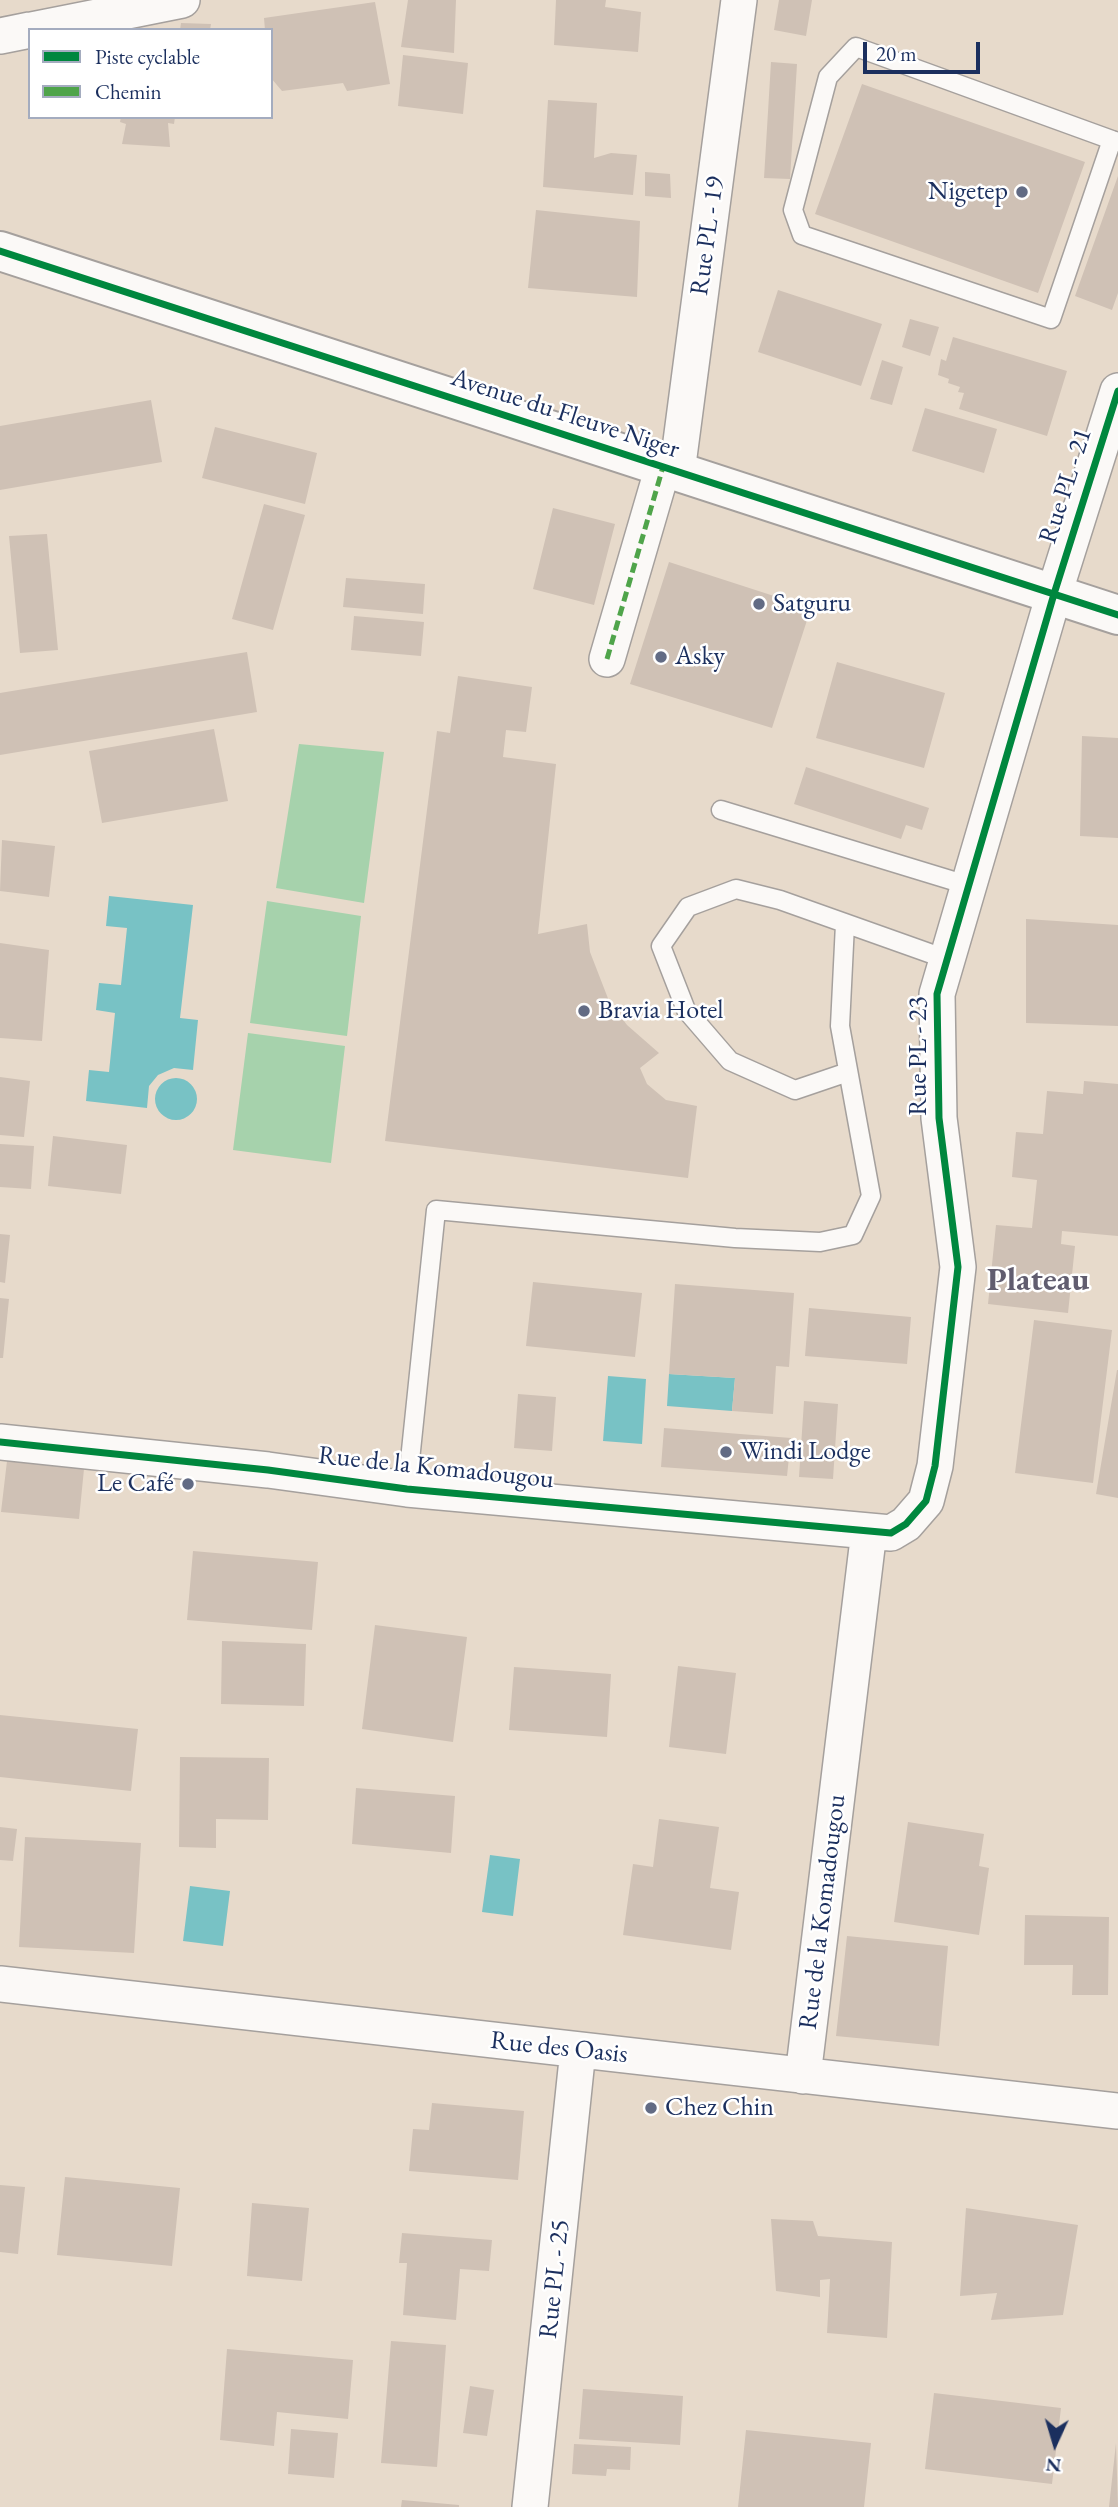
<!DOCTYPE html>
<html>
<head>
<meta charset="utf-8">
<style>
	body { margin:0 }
	#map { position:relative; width:1118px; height:2507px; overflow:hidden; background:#e7dacb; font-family:"EB Garamond",serif }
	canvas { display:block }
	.legend { position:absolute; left:28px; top:28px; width:245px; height:91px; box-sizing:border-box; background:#fff; border:2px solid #a4acbf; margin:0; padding:9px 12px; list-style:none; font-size:21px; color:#1b2f5e }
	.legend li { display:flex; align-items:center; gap:14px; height:35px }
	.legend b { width:35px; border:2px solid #a4acbf }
	.north { position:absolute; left:1020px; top:2409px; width:70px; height:70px; -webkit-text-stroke:5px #fff; paint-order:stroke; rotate:184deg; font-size:19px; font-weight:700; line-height:28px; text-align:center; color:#1b2f5e }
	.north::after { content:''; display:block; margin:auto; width:24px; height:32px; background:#1b2f5e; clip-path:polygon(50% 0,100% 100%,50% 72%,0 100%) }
	.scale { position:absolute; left:863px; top:42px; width:117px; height:32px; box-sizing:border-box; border:4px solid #1b2f5e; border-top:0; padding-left:9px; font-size:21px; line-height:24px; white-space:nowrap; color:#1b2f5e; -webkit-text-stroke:5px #fff; paint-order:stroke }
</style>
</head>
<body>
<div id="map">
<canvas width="1118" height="2507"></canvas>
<ul class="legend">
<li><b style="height:9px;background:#00873e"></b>Piste cyclable</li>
<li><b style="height:9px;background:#4fa44a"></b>Chemin</li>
</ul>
<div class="north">N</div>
<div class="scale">20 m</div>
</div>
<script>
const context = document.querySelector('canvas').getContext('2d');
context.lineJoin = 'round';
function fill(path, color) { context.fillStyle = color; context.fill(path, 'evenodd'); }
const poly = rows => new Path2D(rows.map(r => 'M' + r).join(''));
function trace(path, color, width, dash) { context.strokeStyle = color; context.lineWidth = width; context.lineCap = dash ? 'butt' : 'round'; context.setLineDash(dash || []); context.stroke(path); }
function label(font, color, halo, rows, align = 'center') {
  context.font = font + ' "EB Garamond",serif'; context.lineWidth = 5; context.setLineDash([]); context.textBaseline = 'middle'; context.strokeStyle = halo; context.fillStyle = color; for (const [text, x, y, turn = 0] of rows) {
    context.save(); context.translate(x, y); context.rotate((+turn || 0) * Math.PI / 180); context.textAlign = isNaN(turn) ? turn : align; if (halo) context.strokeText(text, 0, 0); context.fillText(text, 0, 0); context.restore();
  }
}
fill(poly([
	[299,744,384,752,364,903,276,888],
	[267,901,361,916,347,1036,250,1023],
	[248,1033,345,1046,331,1163,233,1150]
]), '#a6d2ac');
fill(poly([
	[109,896,193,905,180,1018,198,1020,193,1070,174,1068,158,1075,149,1086,147,1108,86,1101,89,1070,109,1072,115,1013,96,1010,99,983,121,985,127,928,106,926],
	'155 1099a21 21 0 1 1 42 0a21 21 0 1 1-42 0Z',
	[669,1374,735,1378,732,1411,667,1406],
	[608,1376,646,1379,642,1444,603,1441],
	[490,1855,520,1859,513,1916,482,1912],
	[190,1886,230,1891,223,1946,183,1941]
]), '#78c2c5');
fill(poly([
	[408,0,456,0,454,53,401,47],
	[556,0,606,0,605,7,641,12,638,52,554,45],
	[779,0,812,0,806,36,774,30],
	[375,2,390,84,347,91,343,83,282,91,271,78,271,30,265,30,264,18],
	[181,23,211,24,210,30,180,30],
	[403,55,468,63,463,114,398,106],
	[771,62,797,64,790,179,764,178],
	[862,84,1085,162,1038,293,815,214],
	[548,100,597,103,594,158,611,153,637,155,633,195,543,187],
	[121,117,175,117,174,124,168,123,170,147,122,144,126,124,120,122],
	[645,172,670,174,671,198,645,196],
	[1118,176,1118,293,1112,310,1075,296],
	[536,210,640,221,637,297,528,288],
	[778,290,882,324,861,386,758,352],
	[910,319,939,327,930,356,902,347],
	[953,337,1067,371,1047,436,959,409,964,393,958,392,960,387,948,383,949,379,938,375,941,359,946,361],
	[882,360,903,367,892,405,870,399],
	[151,400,162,462,0,490,0,426],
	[925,408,997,429,984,473,912,451],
	[215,427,317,453,305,504,202,478],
	[264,504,305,515,273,630,232,619],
	[553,508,615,524,594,605,533,589],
	[47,534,58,650,20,653,9,536],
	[669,562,811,608,772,728,630,684],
	[346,578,425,584,423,614,343,607],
	[354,616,424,622,421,656,351,650],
	[247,652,257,712,0,755,0,693],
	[837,662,945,693,924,768,816,738],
	[458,676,532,687,526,732,506,730,503,757,556,764,538,934,587,924,590,952,609,1001,627,1025,659,1053,640,1068,647,1084,666,1100,697,1106,688,1178,385,1141,437,731,450,733],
	[214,729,228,801,102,823,89,751],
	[1082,736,1118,738,1118,838,1080,836],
	[806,767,929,808,922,830,906,825,901,839,794,804],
	[2,840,55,846,49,897,0,891],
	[1026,919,1118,925,1118,1026,1026,1023],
	[0,943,49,950,42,1041,0,1038],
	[0,1077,30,1081,24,1137,0,1135],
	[1084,1081,1118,1084,1118,1236,1062,1231,1061,1244,1075,1246,1068,1313,988,1304,996,1225,1032,1228,1037,1180,1012,1177,1016,1132,1043,1134,1047,1091,1083,1094],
	[53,1136,127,1145,121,1194,48,1186],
	[0,1144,34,1146,31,1189,0,1187],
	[0,1234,10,1235,5,1283,0,1282],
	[533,1282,642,1293,635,1357,526,1346],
	[675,1284,794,1293,789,1367,776,1366,773,1414,732,1411,735,1378,669,1374],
	[0,1298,9,1299,3,1358,0,1358],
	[809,1308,911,1317,907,1364,805,1356],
	[1034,1320,1112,1330,1093,1483,1015,1473],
	[1117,1370,1118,1370,1118,1498,1096,1494],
	[518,1394,556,1397,552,1451,514,1448],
	[804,1401,838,1404,833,1479,799,1477],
	[664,1428,791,1438,787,1476,661,1467],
	[7,1461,84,1469,79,1519,1,1512],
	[193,1551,318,1562,312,1630,187,1620],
	[375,1625,467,1637,453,1742,362,1729],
	[222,1641,306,1644,304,1706,221,1704],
	[678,1666,736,1673,726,1754,669,1747],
	[514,1667,611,1674,607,1737,509,1730],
	[0,1715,138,1729,131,1791,0,1777],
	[180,1757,269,1758,268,1820,216,1819,216,1848,179,1847],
	[356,1788,455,1796,451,1853,352,1844],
	[659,1819,719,1827,710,1888,739,1892,731,1950,623,1935,633,1864,653,1867],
	[908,1822,984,1834,979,1866,989,1868,979,1935,894,1922],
	[0,1827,17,1829,13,1861,0,1860],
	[25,1837,141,1843,134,1953,19,1947],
	[1025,1915,1109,1917,1108,1995,1072,1995,1073,1965,1024,1965],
	[847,1936,948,1946,939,2046,836,2036],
	[432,2103,524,2111,518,2180,409,2171,413,2129,429,2130],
	[65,2177,180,2188,172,2266,57,2255],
	[0,2185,25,2187,18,2254,0,2252],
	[252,2203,309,2208,302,2281,247,2276],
	[966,2208,1078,2225,1063,2315,991,2320,997,2293,960,2296],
	[771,2219,813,2221,818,2236,892,2242,887,2338,827,2333,830,2279,820,2280,820,2297,776,2291],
	[402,2233,492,2240,489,2271,460,2269,456,2320,403,2315,407,2263,399,2263],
	[391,2341,446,2345,437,2467,381,2463],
	[227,2349,353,2360,348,2419,277,2412,274,2446,220,2440],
	[470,2386,494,2390,487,2436,463,2433],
	[583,2389,683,2396,680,2445,579,2439],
	[934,2393,1061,2408,1052,2484,925,2469],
	[291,2429,338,2433,334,2478,288,2474],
	[746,2430,871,2443,864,2507,738,2507],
	[1116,2443,1118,2507,1109,2507],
	[574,2444,631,2447,630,2470,607,2469,606,2476,572,2474],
	[402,2500,459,2505,459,2507,401,2507]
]), '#cfc1b5');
const lane = poly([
	[1112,140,1051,319,802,235,793,210,828,77,856,47,1112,140,1118,142],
	[721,810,967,885],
	[848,1072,795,1090,730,1061,686,1010,661,946,688,907,736,889,780,900,946,959],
	[407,1489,436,1210,735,1238,820,1242,853,1235,871,1196,840,1026,845,924]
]);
const street = poly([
	[32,30,182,0],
	[0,36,30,30],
	[677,472,739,0],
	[607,659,663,467],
	[0,1442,268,1470,407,1489,891,1533,906,1524,926,1501,935,1466,958,1267,939,1118,937,994,1054,594,1118,391],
	[0,1984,1118,2111],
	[803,2076,869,1531],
	[530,2507,578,2050]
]);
const secondary = poly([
	[0,251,1118,615]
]);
trace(lane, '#a5a09d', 21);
trace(street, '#a5a09d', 38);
trace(secondary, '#a5a09d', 42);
trace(lane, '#fbf9f7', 18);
trace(street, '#fbf9f7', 35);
trace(secondary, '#fbf9f7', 38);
trace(poly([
	[607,659,663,467]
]), '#4fa44a', 5, [10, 5]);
trace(poly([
	[0,251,1118,615],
	[0,1442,268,1470,407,1489,891,1533,906,1524,926,1501,935,1466,958,1267,939,1118,937,994,1054,594,1118,391]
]), '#00873e', 7);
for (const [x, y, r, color] of [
	[1022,192,7,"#626b84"],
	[759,604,7,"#626b84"],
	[661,657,7,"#626b84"],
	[584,1011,7,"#626b84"],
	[726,1452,7,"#626b84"],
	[188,1484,7,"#626b84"],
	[651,2108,7,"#626b84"]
]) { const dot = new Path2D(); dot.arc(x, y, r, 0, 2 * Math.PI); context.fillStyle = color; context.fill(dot); trace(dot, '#fff', 2.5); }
label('26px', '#1b2f5e', '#fff', [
	["Nigetep",1008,192,"right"],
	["Satguru",773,604],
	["Asky",675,657],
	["Bravia Hotel",598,1011],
	["Windi Lodge",740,1452],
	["Le Café",174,1484,"right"],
	["Chez Chin",665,2108]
], 'left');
label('26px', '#1b2f5e', '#fff', [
	["Rue PL - 19",708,236,-82],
	["Avenue du Fleuve Niger",565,414,18],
	["Rue PL - 21",1066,486,-72],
	["Rue PL - 23",919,1056,-90],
	["Rue de la Komadougou",436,1468,6],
	["Rue de la Komadougou",823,1912,-83],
	["Rue des Oasis",559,2048,6],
	["Rue PL - 25",555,2279,-84]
]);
label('bold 33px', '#615d6f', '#fff', [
	["Plateau",1038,1281]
]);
</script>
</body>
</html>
